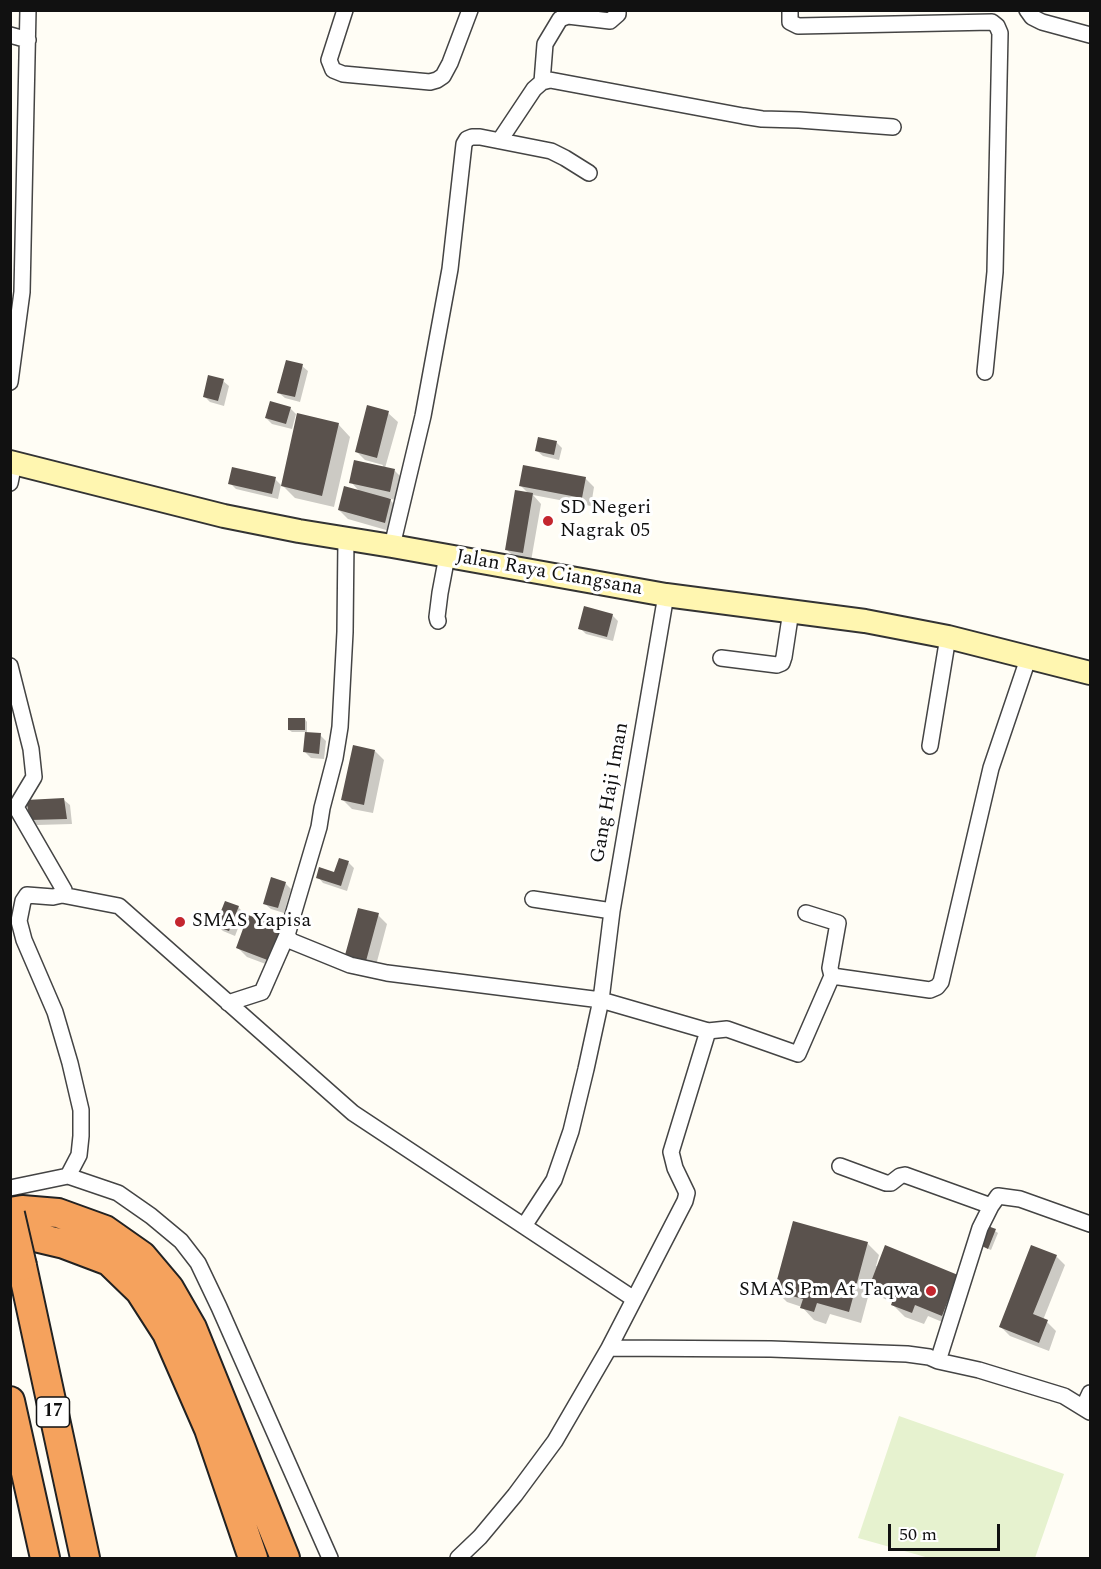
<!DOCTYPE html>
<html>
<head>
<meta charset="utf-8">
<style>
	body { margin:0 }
	#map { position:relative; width:1101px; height:1569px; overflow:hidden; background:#fffdf5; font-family:Spectral,serif }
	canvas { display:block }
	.frame { position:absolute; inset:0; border:12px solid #111; pointer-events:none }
	.scale { position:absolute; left:888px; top:1524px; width:112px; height:27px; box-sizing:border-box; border:3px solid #111; border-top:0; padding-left:8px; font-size:18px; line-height:21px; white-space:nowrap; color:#111; -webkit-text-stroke:4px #fff; paint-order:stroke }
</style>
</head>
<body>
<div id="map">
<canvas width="1101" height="1569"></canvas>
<div class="frame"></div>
<div class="scale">50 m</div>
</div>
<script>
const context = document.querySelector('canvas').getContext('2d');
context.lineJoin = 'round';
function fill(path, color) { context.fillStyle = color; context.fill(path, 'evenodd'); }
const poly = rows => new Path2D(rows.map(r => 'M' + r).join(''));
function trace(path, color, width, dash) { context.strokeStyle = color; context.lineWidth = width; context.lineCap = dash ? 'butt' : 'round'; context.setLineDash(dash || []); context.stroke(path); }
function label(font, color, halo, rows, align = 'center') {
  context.font = font + ' Spectral,serif'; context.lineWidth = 6; context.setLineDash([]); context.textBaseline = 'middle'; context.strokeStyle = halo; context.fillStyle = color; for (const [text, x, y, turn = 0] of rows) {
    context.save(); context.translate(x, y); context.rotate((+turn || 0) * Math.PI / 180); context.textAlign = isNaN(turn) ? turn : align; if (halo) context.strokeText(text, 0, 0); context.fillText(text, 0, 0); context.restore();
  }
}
fill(poly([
	[899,1416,1064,1474,1035,1558,929,1558,858,1538]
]), '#e6f2cf');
fill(poly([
	[302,366,308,371,300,402,285,398,279,393],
	[223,381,229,386,224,406,210,402,204,396],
	[290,408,296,414,292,429,272,424,266,418],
	[388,413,398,422,385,468,395,471,404,480,399,501,388,498,399,509,393,532,348,519,339,510,360,492,351,482,382,468,383,465,365,460,356,451],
	[338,424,350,437,334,507,295,498,282,485],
	[556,442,562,448,559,460,543,456,537,451],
	[585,478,594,487,591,506,533,495,541,504,531,561,515,558,506,549,529,494,520,485],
	[275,479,281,485,278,499,236,489,230,483],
	[612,615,618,621,613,641,586,634,580,628],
	[305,719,307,722,307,734,320,735,326,741,324,759,311,758,305,752,307,732,292,732,289,730],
	[375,751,384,760,373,813,352,809,343,800],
	[64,800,70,805,72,824,37,825,31,819],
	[340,860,349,863,354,868,347,891,323,883,318,877,335,874],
	[285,883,291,889,284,913,271,909,265,904],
	[238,907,244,913,235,936,223,931,217,925],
	[378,915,387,924,375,969,356,964,347,955],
	[249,917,279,969,247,957,238,948],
	[995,1231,998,1233,991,1250,982,1246],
	[867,1243,879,1255,876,1266,957,1276,969,1288,954,1327,928,1316,924,1324,905,1317,893,1305,893,1303,883,1298,871,1286,861,1323,830,1314,826,1324,814,1320,802,1307,787,1302,775,1290],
	[1056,1256,1065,1265,1043,1320,1047,1322,1056,1331,1049,1351,1010,1336,1001,1327]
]), '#0003');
fill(poly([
	[286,360,303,364,295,397,277,393],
	[208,375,224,379,218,401,203,397],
	[270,401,291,407,286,424,265,418],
	[367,405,389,411,377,458,355,452],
	[297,413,339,423,322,496,281,486],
	[538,437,557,441,554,455,535,451],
	[354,460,395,469,390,492,349,483],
	[523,465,586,477,582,498,519,486],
	[232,467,276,477,272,494,228,484],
	[344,486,391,499,385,523,338,510],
	[515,490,533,493,523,553,505,550],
	[584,606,613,614,607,637,578,629],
	[288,718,305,718,305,730,288,730],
	[305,732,321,733,319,754,303,752],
	[353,745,375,750,364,805,341,800],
	[64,798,67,819,30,820,26,800],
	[339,858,349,861,341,886,316,878,319,867,334,872],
	[271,877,286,882,278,908,263,904],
	[225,901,239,906,229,931,215,926],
	[358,908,379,913,366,961,345,955],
	[248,915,282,927,270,961,236,948],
	[793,1221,868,1242,849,1312,817,1303,814,1312,800,1308,803,1299,774,1291],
	[985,1225,996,1229,988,1249,978,1244],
	[885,1245,958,1275,942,1316,915,1305,912,1313,891,1305,894,1297,869,1287],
	[1031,1245,1057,1255,1033,1314,1048,1320,1039,1343,999,1327]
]), '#5a524d');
const street = poly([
	[345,10,329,60,333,70,343,74,430,82,437,80,443,76,450,63,470,10],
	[790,10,790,22,798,26,992,22,997,26,1000,33,995,272,985,372],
	[1027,10,1032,17,1042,22,1090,35],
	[10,35,28,40],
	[542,82,545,44,560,19,568,16,610,21,618,14,618,10],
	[500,140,534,89,542,82,550,80,743,116,762,119,799,120,893,127],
	[10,382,22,292,28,10],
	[10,483,14,463],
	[346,539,345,632,340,727,335,758,322,808,319,827,287,935,291,941,350,965,387,973,601,1000,708,1031,727,1029,798,1054,832,976,830,968,838,923,806,913],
	[392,546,423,416,450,269,464,144,467,139,472,137,480,137,551,151,565,158,589,173],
	[438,621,437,617,440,593,447,556],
	[721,658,777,665,782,663,784,657,791,611],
	[10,666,31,749,34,777,16,807],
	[930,746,948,637],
	[16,807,64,890,62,895],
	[533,899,612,911],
	[832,976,930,990,937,987,941,982,991,768,1029,656],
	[228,1003,262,992,287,935],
	[840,1166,886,1183,891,1183,900,1176,905,1175,991,1206],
	[68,1176,79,1155,81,1136,81,1110,70,1063,55,1012,24,940,19,921,23,901,27,895,53,897,62,895,119,906,353,1113,634,1299],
	[10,1188,68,1176,118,1193,151,1216,181,1241,198,1263,219,1307,330,1558],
	[524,1226,554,1180,571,1131,586,1069,601,1000,612,911,666,595],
	[609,1348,685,1201,687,1193,675,1168,671,1152,708,1031],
	[938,1361,979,1370,1064,1396,1090,1412],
	[1084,1406,1090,1393],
	[458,1558,480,1537,515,1495,555,1441,609,1348,771,1349,907,1354,929,1357,938,1361,980,1228,991,1206,998,1196,1020,1199,1090,1224]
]);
const secondary = poly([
	[10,462,224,516,299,531,392,546,666,595,865,621,948,637,1090,673]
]);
const highway = poly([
	[10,1212,22,1210,58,1213,105,1230,142,1256,169,1288,192,1328,285,1558],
	[10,1237,26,1235,64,1244,109,1261,140,1291,167,1333,209,1429,253,1558],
	[22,1266,85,1558],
	[10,1401,45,1558]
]);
trace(street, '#444', 18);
trace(secondary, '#333', 26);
trace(highway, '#222', 32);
trace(street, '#fff', 15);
trace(secondary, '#fff6b0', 22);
trace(highway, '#f5a25d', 28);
const highwayBridge = poly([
	[10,1214,22,1266]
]);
trace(highwayBridge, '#222', 32, []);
trace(highwayBridge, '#f5a25d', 28);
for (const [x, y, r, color] of [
	[548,521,6,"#c4262e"],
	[180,922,6,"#c4262e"],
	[931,1291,6,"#c4262e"]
]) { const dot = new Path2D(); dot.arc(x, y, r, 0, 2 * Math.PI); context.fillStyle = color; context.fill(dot); trace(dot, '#fff', 2); }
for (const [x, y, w] of [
	[53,1412,33]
]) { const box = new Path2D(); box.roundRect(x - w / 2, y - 15, w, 30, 4.5); context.fillStyle = '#fff'; context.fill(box); trace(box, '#111', 1.5); }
label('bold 18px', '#111', null, [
	["17",53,1412]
]);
label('20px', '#111', '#fff', [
	["SD Negeri",560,509],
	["Nagrak 05",560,532],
	["SMAS Yapisa",192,922],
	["SMAS Pm At Taqwa",919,1291,"right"]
], 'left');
label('20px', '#111', '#fff', [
	["Jalan Raya Ciangsana",549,574,10],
	["Gang Haji Iman",611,793,-80]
]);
</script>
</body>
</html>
